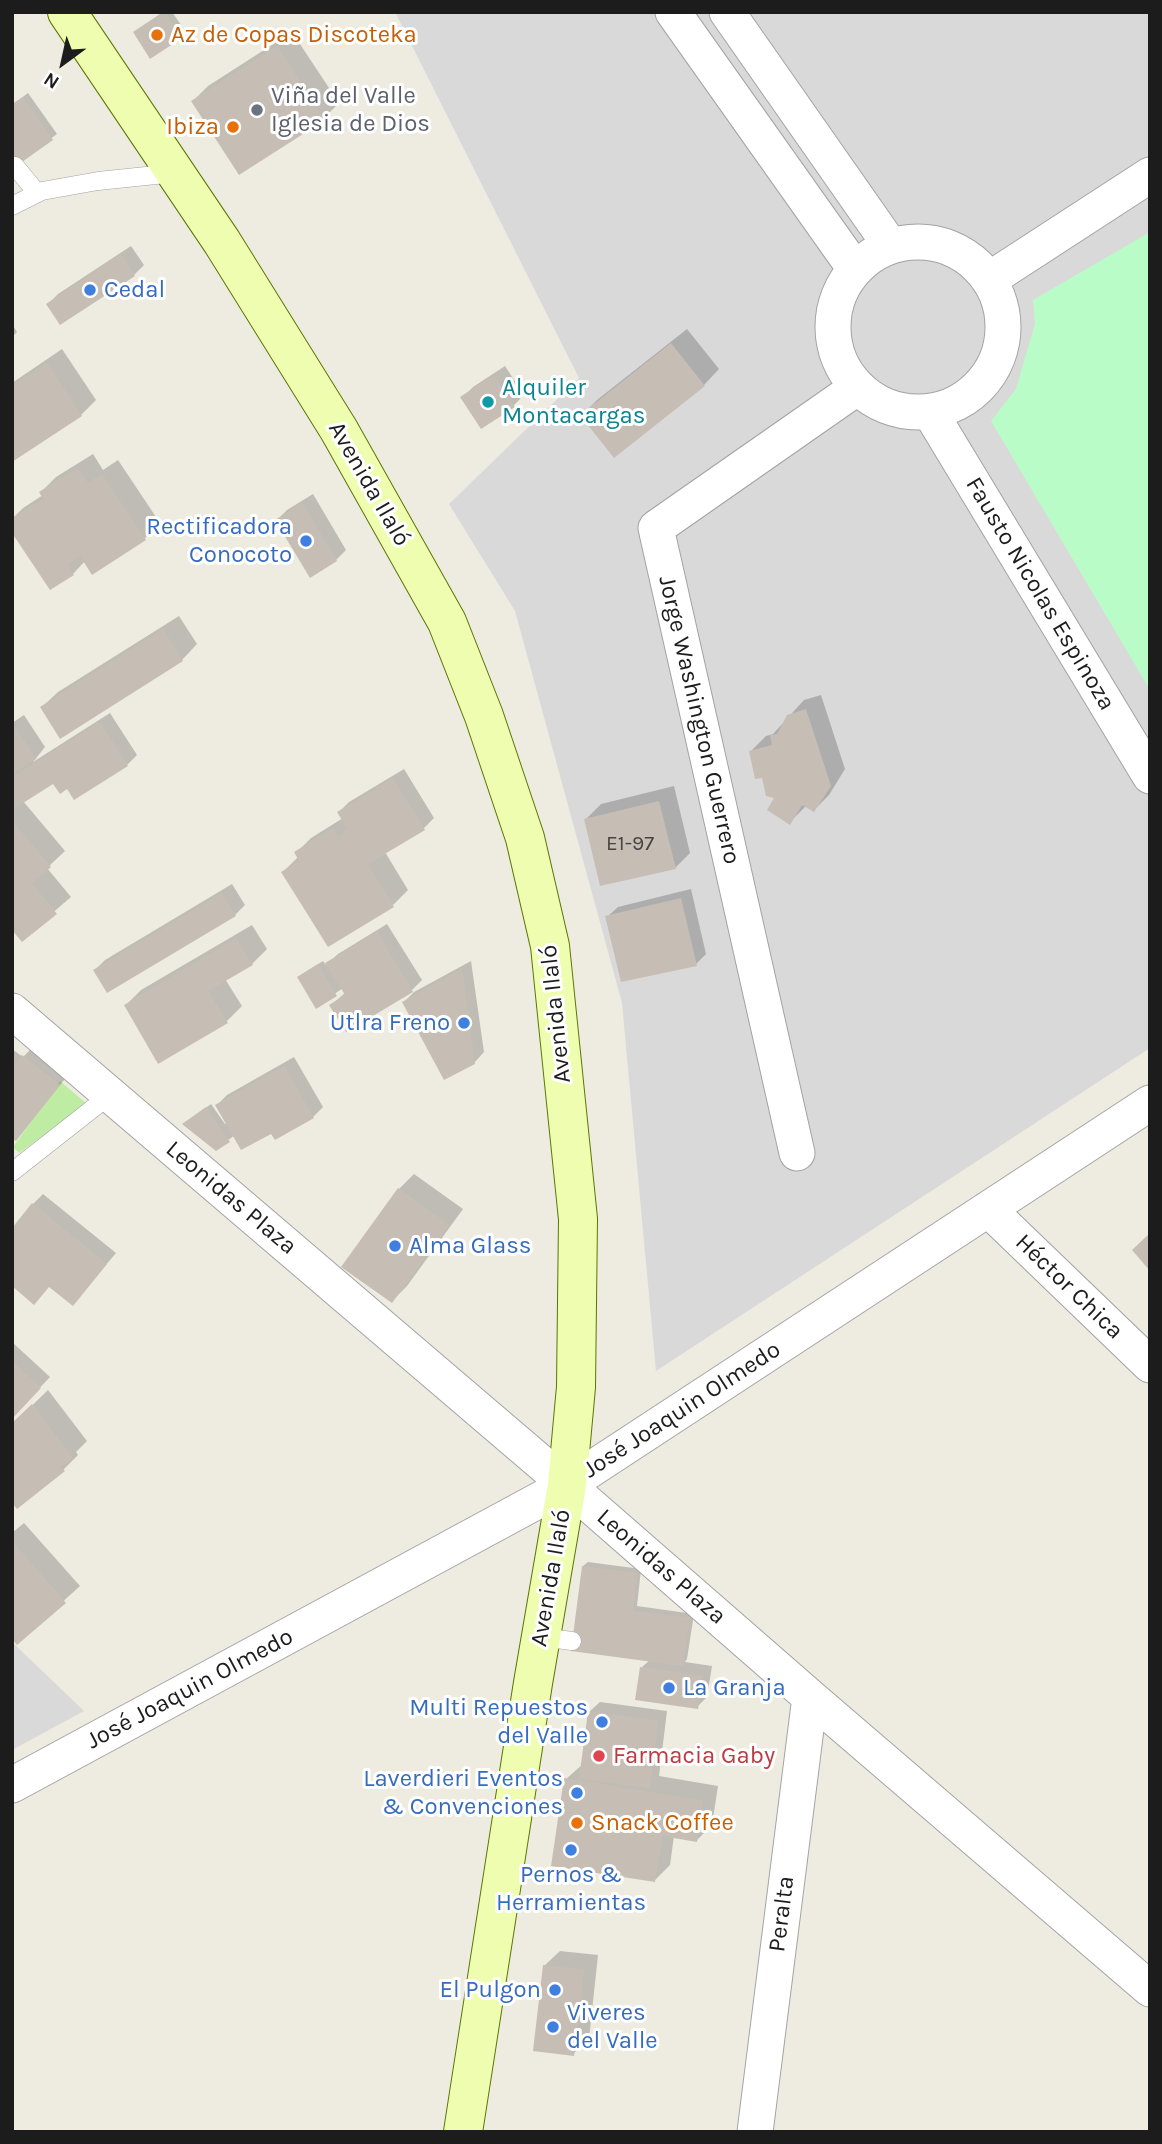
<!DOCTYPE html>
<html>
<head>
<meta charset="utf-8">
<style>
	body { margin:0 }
	#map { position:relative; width:1162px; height:2144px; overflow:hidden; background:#eeebe1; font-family:Karla,sans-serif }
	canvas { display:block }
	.frame { position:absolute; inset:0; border:14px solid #1c1c1c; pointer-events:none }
	.north { position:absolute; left:28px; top:28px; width:70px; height:70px; -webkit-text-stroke:5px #fff; paint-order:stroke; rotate:213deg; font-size:19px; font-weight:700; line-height:28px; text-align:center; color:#1c1c1c }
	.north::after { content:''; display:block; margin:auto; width:24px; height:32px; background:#1c1c1c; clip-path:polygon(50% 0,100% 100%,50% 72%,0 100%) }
</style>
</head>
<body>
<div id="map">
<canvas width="1162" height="2144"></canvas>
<div class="frame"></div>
<div class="north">N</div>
</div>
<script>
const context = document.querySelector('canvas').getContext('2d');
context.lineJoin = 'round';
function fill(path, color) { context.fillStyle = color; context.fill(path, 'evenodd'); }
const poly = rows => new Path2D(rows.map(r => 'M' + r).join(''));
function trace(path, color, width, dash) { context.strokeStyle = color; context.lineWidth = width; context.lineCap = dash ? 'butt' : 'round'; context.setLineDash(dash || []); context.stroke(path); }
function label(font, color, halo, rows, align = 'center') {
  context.font = font + ' Karla,sans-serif'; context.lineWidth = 6; context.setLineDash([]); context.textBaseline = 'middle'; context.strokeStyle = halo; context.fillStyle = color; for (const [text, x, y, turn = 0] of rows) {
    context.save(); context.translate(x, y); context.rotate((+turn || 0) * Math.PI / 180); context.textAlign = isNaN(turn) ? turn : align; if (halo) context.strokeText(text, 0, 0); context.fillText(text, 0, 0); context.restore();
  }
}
fill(poly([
	[395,12,1150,12,1150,1048,656,1371,622,1003,515,611,449,504,579,378],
	[12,1642,84,1711,12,1750]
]), '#dad9d9');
fill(poly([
	[60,1081,87,1104,19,1153,13,1147]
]), '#beeca3');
fill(poly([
	[1150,232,1150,690,991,421,1016,389,1035,324,1033,300]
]), '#bafcc7');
fill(poly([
	[163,12,172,12,186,32,181,36],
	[292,32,339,103,324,118,239,173,193,101,208,86],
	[28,93,57,134,12,167,12,105],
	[131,246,144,265,134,275,48,304,58,294],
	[12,324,17,332,12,337],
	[687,329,719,369,704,385,614,455,582,415,597,400],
	[62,349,96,400,81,415,12,460,12,383],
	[505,366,524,395,514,405,482,426,463,397,473,387],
	[93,454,103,470,118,460,160,523,145,538,85,561,73,574,12,519,23,508,43,495,41,492,56,477],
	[313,494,346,550,336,560,277,520,287,510],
	[179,616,197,644,182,660,42,707,58,692],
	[821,695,845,769,829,795,814,810,806,806,790,822,751,751,766,736,773,734,804,700],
	[110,713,137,755,127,765,67,786,54,781,23,801,65,851,47,868,71,897,22,939,12,927,12,723,24,715,45,747,33,762],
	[404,769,434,818,424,828,385,852,408,890,393,905,283,872,298,857,296,853,311,838,343,818,339,812,349,802],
	[674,786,690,853,675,868,586,819,601,804],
	[232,884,245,905,235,915,95,970,105,960],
	[691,889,706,954,696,964,607,917,618,907],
	[387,924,422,980,412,990,347,1030,331,1005,345,993,343,988,317,1006,304,973,323,961,326,965,338,954],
	[252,925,267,949,252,964,225,979,242,1006,226,1022,126,1005,141,990],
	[471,961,484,1052,474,1063,404,1002,414,992],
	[34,1046,69,1074,25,1128,12,1136,12,1049,23,1057],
	[294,1057,323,1107,313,1117,272,1131,235,1135,216,1149,189,1120,211,1104,225,1124,228,1123,217,1105,227,1095],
	[414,1174,463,1209,407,1286,392,1301,399,1189],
	[43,1194,116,1253,73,1304,33,1204],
	[12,1342,50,1377,12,1417],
	[48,1390,87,1441,76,1452,78,1455,63,1470,12,1425],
	[24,1523,80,1586,18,1642,12,1637,12,1533],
	[588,1562,641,1569,637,1606,694,1614,687,1659,685,1662,712,1666,707,1697,697,1707,642,1667,650,1660,583,1566],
	[600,1702,667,1711,659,1776,718,1786,712,1825,697,1840,674,1836,670,1865,655,1880,566,1779,583,1764,589,1712],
	[560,1951,598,1955,589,2039,573,2054,544,1966]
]), '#0003');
fill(poly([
	[163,12,165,12,182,38,150,59,133,32],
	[277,46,325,120,239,175,191,101],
	[23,97,53,140,12,169,12,104],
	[121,254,135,276,60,325,46,304],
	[671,343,705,386,614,458,580,415],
	[47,363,82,416,12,462,12,386],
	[494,375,515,407,481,429,460,397],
	[77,468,88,483,102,474,146,540,92,575,80,556,67,565,74,575,50,590,12,533,12,518,43,499,39,492],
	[302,503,337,561,310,578,275,520],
	[163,629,183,661,60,739,40,707],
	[806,709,831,786,814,812,802,805,790,825,767,810,774,798,766,796,762,778,755,779,749,751,772,745,770,735,777,734,787,715],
	[12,722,36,759,12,774],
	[100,722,128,766,74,800,67,789,60,794,53,784,12,810,12,777],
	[393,778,425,830,368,864,394,907,328,947,281,872,299,861,294,852,333,828,338,836,348,830,337,812],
	[659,801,676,869,600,886,584,819],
	[12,821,51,867,32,883,57,914,22,942,12,930],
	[222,893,236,916,107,993,93,970],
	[681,898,697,966,621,982,605,916],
	[377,932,413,992,346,1032,329,1005,345,995,325,963],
	[236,938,253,965,208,991,228,1023,158,1064,124,1005],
	[318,964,337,996,316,1009,297,977],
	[462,969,475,1064,444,1080,402,1002],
	[22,1055,60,1085,16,1141,12,1138,12,1068],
	[284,1066,314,1118,275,1140,271,1134,241,1150,215,1105],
	[206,1107,230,1142,216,1151,182,1124],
	[398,1188,449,1225,392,1303,341,1267],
	[32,1203,107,1264,73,1306,49,1287,34,1305,12,1286,12,1228],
	[1150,1233,1150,1271,1132,1250],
	[12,1361,41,1388,12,1419],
	[32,1404,73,1458,61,1467,65,1471,17,1509,12,1503,12,1423],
	[12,1541,66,1603,17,1645,12,1639],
	[582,1566,637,1573,633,1611,690,1618,683,1666,571,1651],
	[640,1667,703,1676,698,1709,635,1700],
	[588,1711,658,1721,650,1788,579,1779],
	[564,1778,703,1801,697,1842,662,1836,655,1882,551,1866],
	[543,1965,584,1970,574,2056,533,2051]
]), '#c6beb4');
const service = poly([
	[15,166,37,193],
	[12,206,42,191,98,181,175,173],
	[12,1172,110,1095],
	[541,1637,572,1641]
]);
const minor = poly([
	[673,12,855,269],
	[727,12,890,245],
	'833 327a85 85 0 1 1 170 0a85 85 0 1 1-170 0Z',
	[990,279,1150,175],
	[930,412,1150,776],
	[12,1011,567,1485,810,1697,1150,1989],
	[797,1153,656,528,858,387],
	[988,1209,1150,1365],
	[12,1785,567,1485,1150,1103],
	[755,2132,810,1697]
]);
const secondary = poly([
	[67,12,222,242,339,430,447,622,484,716,525,838,550,946,578,1219,576,1387,567,1485,533,1683,463,2132]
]);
trace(service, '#a3a3a3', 19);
trace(minor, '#a3a3a3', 37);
trace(secondary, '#5a7600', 40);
trace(service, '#fff', 18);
trace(minor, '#fff', 35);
trace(secondary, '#effdb0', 38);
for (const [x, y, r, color] of [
	[157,35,7,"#e8710a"],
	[257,110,7,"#6b7280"],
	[233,127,7,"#e8710a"],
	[90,290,7,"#3f7fe0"],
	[488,402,7,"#0f9aa8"],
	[306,541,7,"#3f7fe0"],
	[464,1023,7,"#3f7fe0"],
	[395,1246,7,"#3f7fe0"],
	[669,1688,7,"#3f7fe0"],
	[602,1722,7,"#3f7fe0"],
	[599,1756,7,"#e0444e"],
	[577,1793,7,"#3f7fe0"],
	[577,1823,7,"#e8710a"],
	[571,1850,7,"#3f7fe0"],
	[555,1990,7,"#3f7fe0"],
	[553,2027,7,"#3f7fe0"]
]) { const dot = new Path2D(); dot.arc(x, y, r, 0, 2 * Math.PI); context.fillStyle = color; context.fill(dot); trace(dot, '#fff', 2.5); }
label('21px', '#464442', null, [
	["E1-97",630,844]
]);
label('24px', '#c56008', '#fff', [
	["Az de Copas Discoteka",171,35],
	["Ibiza",219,127,"right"],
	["Snack Coffee",591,1823]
], 'left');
label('24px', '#5b616d', '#fff', [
	["Viña del Valle",271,96],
	["Iglesia de Dios",271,124]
], 'left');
label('24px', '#366cbe', '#fff', [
	["Cedal",104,290,"left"],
	["Rectificadora",292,527],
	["Conocoto",292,555],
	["Utlra Freno",450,1023],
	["Alma Glass",409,1246,"left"],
	["La Granja",683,1688,"left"],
	["Multi Repuestos",588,1708],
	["del Valle",588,1736],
	["Laverdieri Eventos",563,1779],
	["& Convenciones",563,1807],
	["Pernos &",571,1875,"center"],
	["Herramientas",571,1903,"center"],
	["El Pulgon",541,1990],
	["Viveres",567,2013,"left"],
	["del Valle",567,2041,"left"]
], 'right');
label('24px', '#0d838f', '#fff', [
	["Alquiler",502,388],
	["Montacargas",502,416]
], 'left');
label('24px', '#1c1c1c', '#fff', [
	["Avenida Ilaló",369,484,60],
	["Fausto Nicolas Espinoza",1040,594,59],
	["Jorge Washington Guerrero",699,720,77],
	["Avenida Ilaló",556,1014,-96],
	["Leonidas Plaza",231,1198,40],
	["Héctor Chica",1069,1287,44],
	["José Joaquin Olmedo",682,1410,-33],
	["Leonidas Plaza",661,1567,41],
	["Avenida Ilaló",551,1578,-80],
	["José Joaquin Olmedo",190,1689,-28],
	["Peralta",782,1914,-83]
]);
label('24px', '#be3a42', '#fff', [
	["Farmacia Gaby",613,1756]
], 'left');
</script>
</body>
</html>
